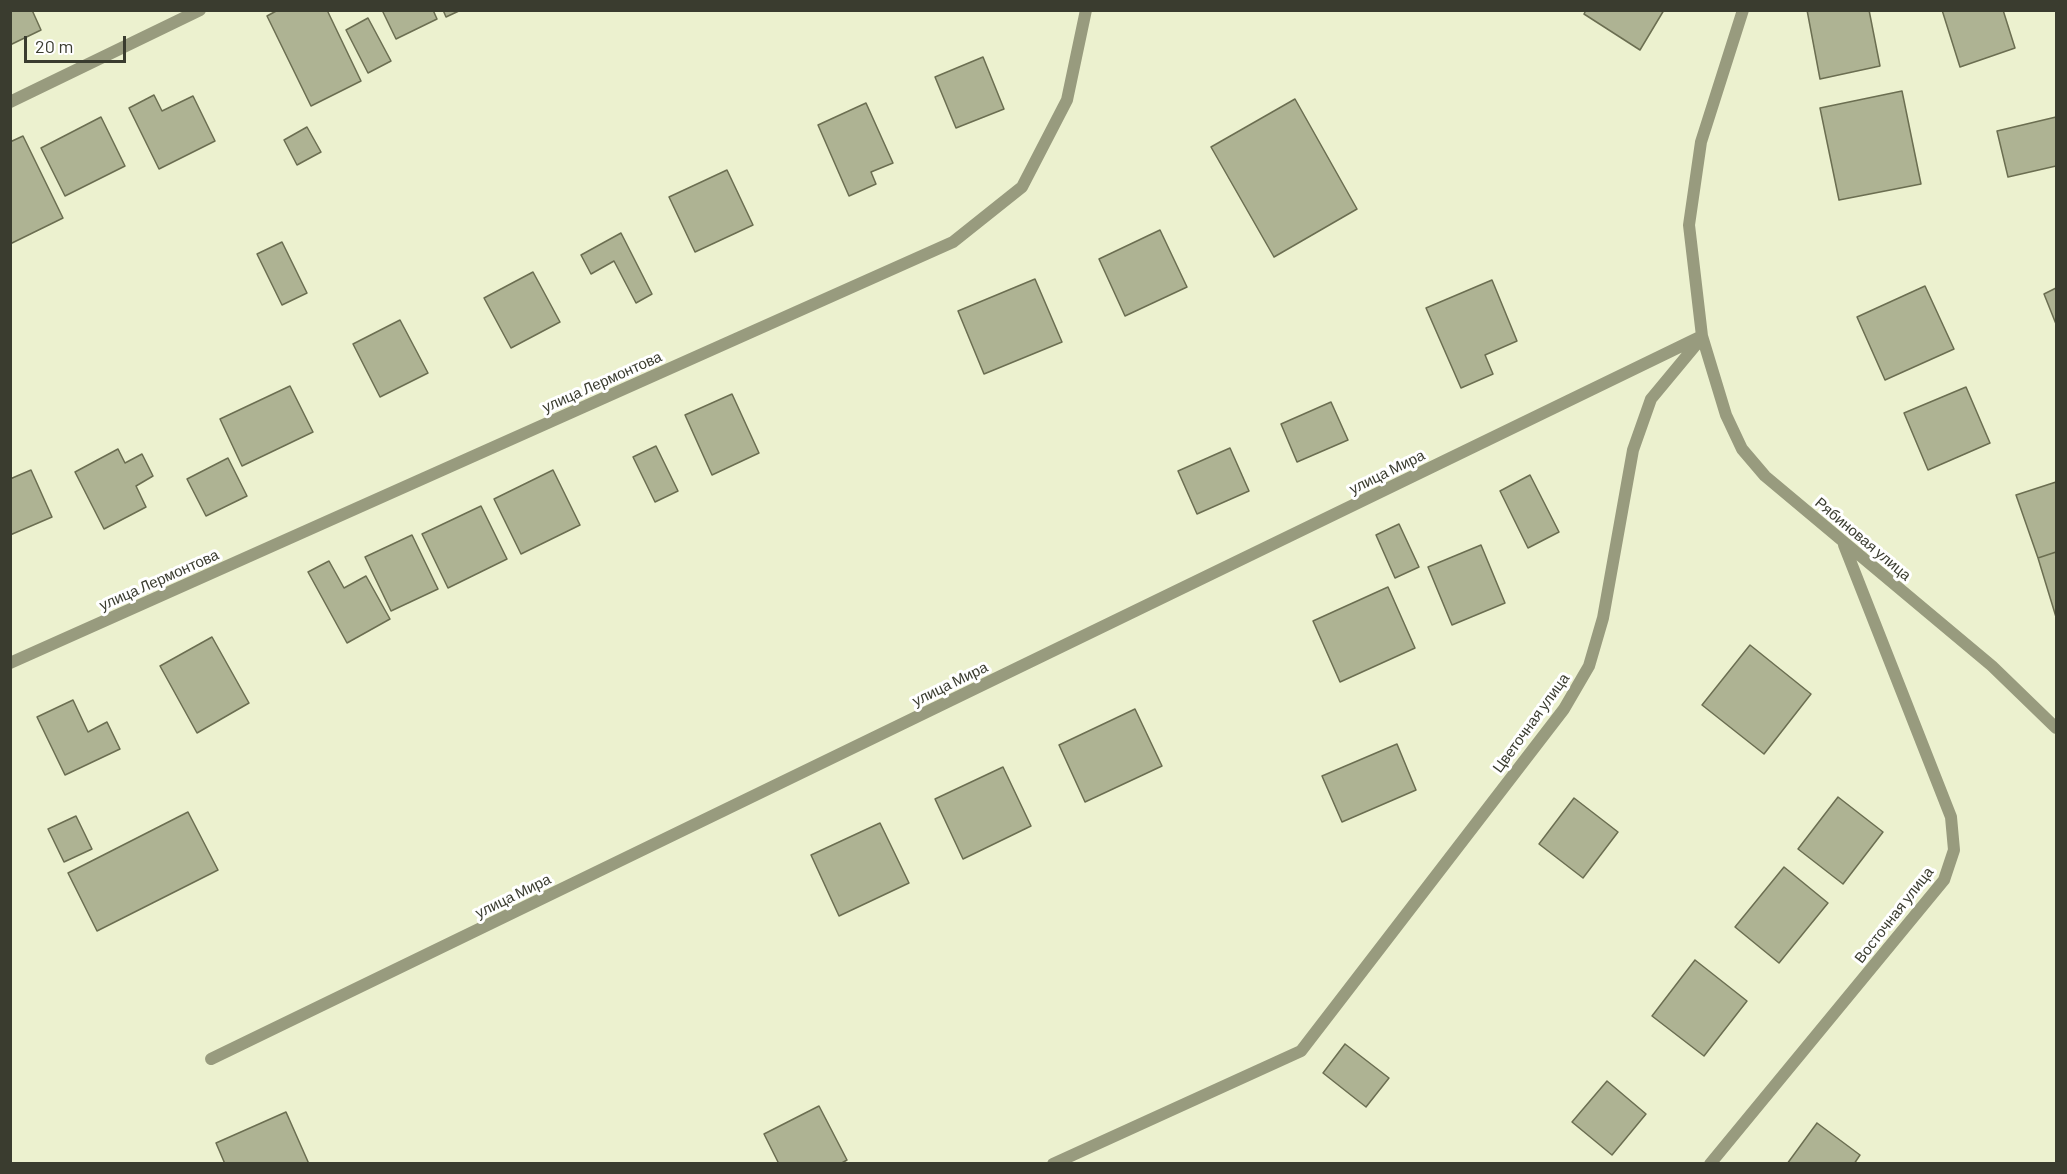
<!DOCTYPE html>
<html>
<head>
<meta charset="utf-8">
<style>
	body { margin:0 }
	#map { position:relative; width:2067px; height:1174px; overflow:hidden; background:#ecf1cf; font-family:Barlow,sans-serif }
	canvas { display:block }
	.frame { position:absolute; inset:0; border:12px solid #3a3c2f; pointer-events:none }
	.scale { position:absolute; left:24px; top:36px; width:102px; height:27px; box-sizing:border-box; border:3px solid #3a3c2f; border-top:0; padding-left:8px; font-size:18px; line-height:21px; white-space:nowrap; color:#3a3c2f; -webkit-text-stroke:4px #fff; paint-order:stroke }
</style>
</head>
<body>
<div id="map">
<canvas width="2067" height="1174"></canvas>
<div class="frame"></div>
<div class="scale">20 m</div>
</div>
<script>
const context = document.querySelector('canvas').getContext('2d');
context.lineJoin = 'round';
function fill(path, color) { context.fillStyle = color; context.fill(path, 'evenodd'); }
const poly = rows => new Path2D(rows.map(r => 'M' + r).join(''));
function trace(path, color, width, dash) { context.strokeStyle = color; context.lineWidth = width; context.lineCap = dash ? 'butt' : 'round'; context.setLineDash(dash || []); context.stroke(path); }
function label(font, color, halo, rows, align = 'center') {
  context.font = font + ' Barlow,sans-serif'; context.lineWidth = 6; context.setLineDash([]); context.textBaseline = 'middle'; context.strokeStyle = halo; context.fillStyle = color; for (const [text, x, y, turn = 0] of rows) {
    context.save(); context.translate(x, y); context.rotate((+turn || 0) * Math.PI / 180); context.textAlign = isNaN(turn) ? turn : align; if (halo) context.strokeText(text, 0, 0); context.fillText(text, 0, 0); context.restore();
  }
}
const building = poly([
	[10,10,32,10,41,30,10,45,10,10],
	[278,10,327,10,361,81,311,106,267,16,278,10],
	[382,10,433,10,437,19,396,39,382,10],
	[443,10,461,10,446,17,443,10],
	[1586,10,1664,10,1640,50,1584,14,1586,10],
	[1807,10,1869,10,1880,66,1820,79,1807,10],
	[1942,10,2003,10,2015,48,1960,67,1942,10],
	[368,18,391,61,368,73,346,30,368,18],
	[983,57,1004,109,956,128,935,77,983,57],
	[1902,91,1921,184,1839,200,1820,108,1902,91],
	[154,95,162,111,193,96,215,141,159,169,129,108,154,95],
	[1295,99,1357,209,1274,257,1211,147,1295,99],
	[866,103,893,163,871,172,876,184,849,196,818,125,866,103],
	[101,117,125,166,65,196,41,148,101,117],
	[2056,117,2056,166,2008,177,1997,131,2056,117],
	[307,127,321,152,297,165,284,140,307,127],
	[23,136,63,218,10,244,10,142,23,136],
	[727,170,753,225,695,252,669,197,727,170],
	[1160,230,1187,287,1125,316,1099,259,1160,230],
	[621,233,652,294,636,303,614,261,591,274,581,255,621,233],
	[282,242,307,293,282,305,257,254,282,242],
	[533,272,560,322,511,348,484,298,533,272],
	[1035,279,1062,342,984,374,958,311,1035,279],
	[1492,280,1517,341,1485,355,1493,374,1461,388,1426,308,1492,280],
	[1925,286,1954,349,1885,380,1857,317,1925,286],
	[2056,288,2056,324,2044,294,2056,288],
	[400,320,428,373,380,397,353,344,400,320],
	[290,386,313,432,242,466,220,419,290,386],
	[1966,387,1990,443,1928,470,1904,413,1966,387],
	[732,394,759,453,712,475,685,415,732,394],
	[1331,402,1348,440,1297,462,1281,424,1331,402],
	[656,446,678,491,655,502,633,457,656,446],
	[1230,448,1249,491,1197,514,1178,471,1230,448],
	[118,449,125,463,142,454,153,476,136,486,146,507,104,529,75,472,118,449],
	[228,458,247,496,206,516,187,479,228,458],
	[31,470,52,517,10,535,10,479,31,470],
	[553,470,580,525,521,554,494,499,553,470],
	[1530,475,1559,532,1528,548,1500,491,1530,475],
	[2056,482,2056,552,2038,558,2016,495,2056,482],
	[481,506,507,559,448,588,422,534,481,506],
	[1399,524,1419,567,1395,578,1376,535,1399,524],
	[412,535,438,589,391,611,365,557,412,535],
	[1481,545,1505,603,1452,625,1428,567,1481,545],
	[2056,552,2056,617,2038,558,2056,552],
	[329,561,344,588,366,576,390,619,347,643,308,572,329,561],
	[1388,587,1415,648,1340,682,1313,621,1388,587],
	[212,637,249,703,197,733,160,666,212,637],
	[1750,645,1811,694,1764,754,1702,705,1750,645],
	[73,700,88,732,107,722,120,749,65,775,37,717,73,700],
	[1135,709,1162,766,1085,802,1059,745,1135,709],
	[1397,744,1416,790,1342,822,1322,776,1397,744],
	[1003,767,1031,826,963,859,935,799,1003,767],
	[1838,797,1883,832,1843,884,1798,849,1838,797],
	[1574,798,1618,832,1583,878,1539,844,1574,798],
	[188,812,218,870,97,931,68,873,188,812],
	[76,816,92,849,64,862,48,829,76,816],
	[880,823,909,883,839,916,811,855,880,823],
	[1784,867,1828,903,1779,963,1735,927,1784,867],
	[1695,960,1747,1001,1704,1056,1652,1016,1695,960],
	[1345,1044,1389,1078,1366,1107,1323,1073,1345,1044],
	[1607,1081,1646,1114,1612,1155,1572,1122,1607,1081],
	[819,1106,847,1160,840,1164,779,1164,764,1134,819,1106],
	[286,1112,309,1164,225,1164,216,1143,286,1112],
	[1817,1123,1860,1155,1854,1164,1787,1164,1817,1123]
]);
fill(building, '#aeb393');
trace(building, '#6b6e51', 1.5);
trace(poly([
	[1743,10,1701,142,1689,225,1702,336,1726,415,1742,449,1765,476,1992,666,2056,728],
	[10,102,200,10],
	[10,663,953,242,1022,187,1067,100,1086,10],
	[211,1059,1702,336],
	[1053,1164,1301,1051,1564,709,1589,666,1603,618,1633,450,1651,399,1700,340],
	[1710,1164,1944,880,1954,850,1951,817,1844,545]
]), '#989b7e', 12);
label('15px', '#3a3c2f', '#fff', [
	["улица Лермонтова",602,382,-24],
	["улица Мира",1387,472,-26],
	["Рябиновая улица",1863,539,40],
	["улица Лермонтова",159,580,-24],
	["улица Мира",950,684,-26],
	["Цветочная улица",1531,723,-54],
	["улица Мира",513,896,-26],
	["Восточная улица",1894,915,-52]
]);
</script>
</body>
</html>
